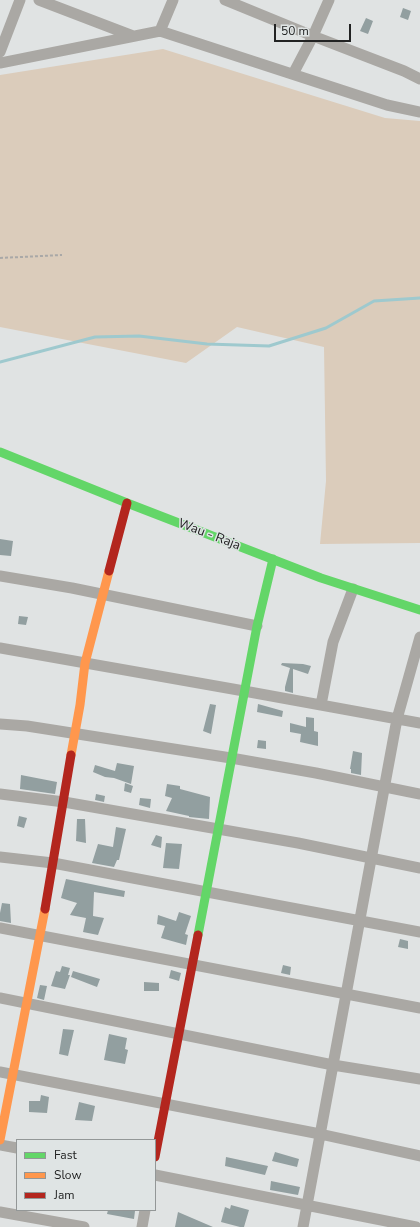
<!DOCTYPE html>
<html>
<head>
<meta charset="utf-8">
<style>
	body { margin:0 }
	#map { position:relative; width:420px; height:1227px; overflow:hidden; background:#e0e3e3; font-family:"Nunito Sans",sans-serif }
	canvas { display:block }
	.legend { position:absolute; left:16px; top:1139px; width:140px; height:72px; box-sizing:border-box; background:#dfe4e4; border:1px solid #939797; margin:0; padding:5px 7px; list-style:none; font-size:12px; color:#222323 }
	.legend li { display:flex; align-items:center; gap:8px; height:20px }
	.legend b { width:20px; border:1px solid #939797 }
	.scale { position:absolute; left:274px; top:24px; width:77px; height:18px; box-sizing:border-box; border:2px solid #222323; border-top:0; padding-left:5px; font-size:12px; line-height:14px; white-space:nowrap; color:#222323; -webkit-text-stroke:3px #dfe4e4; paint-order:stroke }
</style>
</head>
<body>
<div id="map">
<canvas width="420" height="1227"></canvas>
<ul class="legend">
<li><b style="height:5px;background:#63d668"></b>Fast</li>
<li><b style="height:5px;background:#ff974d"></b>Slow</li>
<li><b style="height:5px;background:#b3261e"></b>Jam</li>
</ul>
<div class="scale">50 m</div>
</div>
<script>
const context = document.querySelector('canvas').getContext('2d');
context.lineJoin = 'round';
function fill(path, color) { context.fillStyle = color; context.fill(path, 'evenodd'); }
const poly = rows => new Path2D(rows.map(r => 'M' + r).join(''));
function trace(path, color, width, dash) { context.strokeStyle = color; context.lineWidth = width; context.lineCap = dash ? 'butt' : 'round'; context.setLineDash(dash || []); context.stroke(path); }
function label(font, color, halo, rows, align = 'center') {
  context.font = font + ' "Nunito Sans",sans-serif'; context.lineWidth = 3; context.setLineDash([]); context.textBaseline = 'middle'; context.strokeStyle = halo; context.fillStyle = color; for (const [text, x, y, turn = 0] of rows) {
    context.save(); context.translate(x, y); context.rotate((+turn || 0) * Math.PI / 180); context.textAlign = isNaN(turn) ? turn : align; if (halo) context.strokeText(text, 0, 0); context.fillText(text, 0, 0); context.restore();
  }
}
fill(poly([
	[163,49,385,118,420,121,420,543,320,544,326,481,324,347,237,327,186,363,0,327,0,75]
]), '#dbccbb');
trace(poly([
	[0,362,95,337,139,336,207,344,269,346,326,328,374,301,420,298]
]), '#9ec9ce', 3);
fill(poly([
	[403,8,411,11,408,20,400,17],
	[366,18,373,21,368,34,360,31],
	[0,539,13,541,11,556,0,555],
	[19,616,28,617,26,625,18,624],
	[282,663,303,664,311,666,308,674,293,669,293,693,285,691,285,687,290,668,281,665],
	[210,704,216,705,211,734,203,731],
	[258,704,283,711,282,717,257,712],
	[306,717,314,718,314,731,318,732,318,746,300,742,301,734,290,732,290,723,306,727],
	[258,740,266,741,266,749,257,748],
	[353,751,362,753,361,775,351,773,351,769,350,769],
	[117,763,134,766,131,784,114,778,105,777,93,772,95,765,115,771],
	[21,775,57,782,55,794,20,789],
	[125,783,133,786,131,793,124,791],
	[167,784,180,786,180,789,210,797,209,819,189,817,189,816,166,811,172,798,165,796],
	[96,794,105,796,104,802,95,800],
	[140,798,151,799,150,808,139,805],
	[19,816,27,818,24,828,17,826],
	[77,819,85,819,86,843,76,841],
	[116,827,126,829,119,860,117,860,114,867,92,863,98,844,113,847],
	[156,835,162,837,161,848,151,845],
	[166,843,182,844,179,869,163,868],
	[66,879,125,891,124,897,94,892,93,916,104,918,98,935,83,932,86,918,70,915,77,903,61,898],
	[2,903,10,904,11,923,0,921,0,913],
	[179,912,191,916,185,934,188,935,186,945,161,938,165,926,157,924,158,915,176,921],
	[400,939,408,941,408,949,398,947],
	[283,965,291,967,290,975,281,973],
	[62,966,70,968,68,975,70,975,65,989,51,986,56,971,60,972],
	[171,970,181,973,179,981,169,978],
	[73,971,100,979,97,987,71,977],
	[144,982,159,983,159,991,144,991],
	[40,985,47,986,44,1000,37,998],
	[63,1029,74,1030,68,1056,59,1054],
	[109,1034,127,1038,125,1049,128,1050,125,1064,104,1060],
	[41,1095,49,1097,47,1113,29,1112,29,1101,40,1101],
	[79,1102,95,1106,92,1121,75,1120],
	[275,1152,299,1159,297,1167,272,1161],
	[226,1157,268,1166,265,1175,225,1166],
	[271,1181,300,1187,298,1195,270,1190],
	[231,1205,249,1210,244,1227,240,1227,221,1222,225,1207,230,1209],
	[108,1210,129,1210,135,1211,134,1219,107,1214],
	[178,1212,213,1227,175,1227]
]), '#929fa0');
trace(poly([
	[0,258,62,255]
]), '#a9a8a7', 2, [3, 2]);
trace(poly([
	[39,0,133,36],
	[225,0,313,36,404,71,420,79],
	[160,31,173,0],
	[0,52,20,0],
	[0,63,160,31,387,105,420,112],
	[293,74,313,36,329,0],
	[0,576,72,588,257,626],
	[0,648,244,691,420,723],
	[321,705,333,642,353,589],
	[0,724,27,726,231,758,316,773,420,794],
	[0,794,64,802,298,843,420,868],
	[0,857,53,863,420,932],
	[0,928,420,1008],
	[0,998,333,1065,420,1079],
	[0,1072,320,1134,420,1156],
	[0,1145,17,1148],
	[155,1175,416,1227],
	[0,1212,84,1227],
	[142,1227,145,1210],
	[303,1227,397,719,420,637]
]), '#aaa8a4', 11);
trace(poly([
	[0,452,127,503,321,578,420,610],
	[198,935,257,626,273,559]
]), '#63d668', 9);
trace(poly([
	[71,755,80,705,85,663,109,571],
	[0,1140,45,909]
]), '#ff974d', 9);
trace(poly([
	[109,571,127,503],
	[45,909,71,755],
	[155,1157,198,935]
]), '#b3261e', 9);
label('13px', '#222323', '#dfe4e4', [
	["Wau - Raja",209,535,21]
]);
</script>
</body>
</html>
